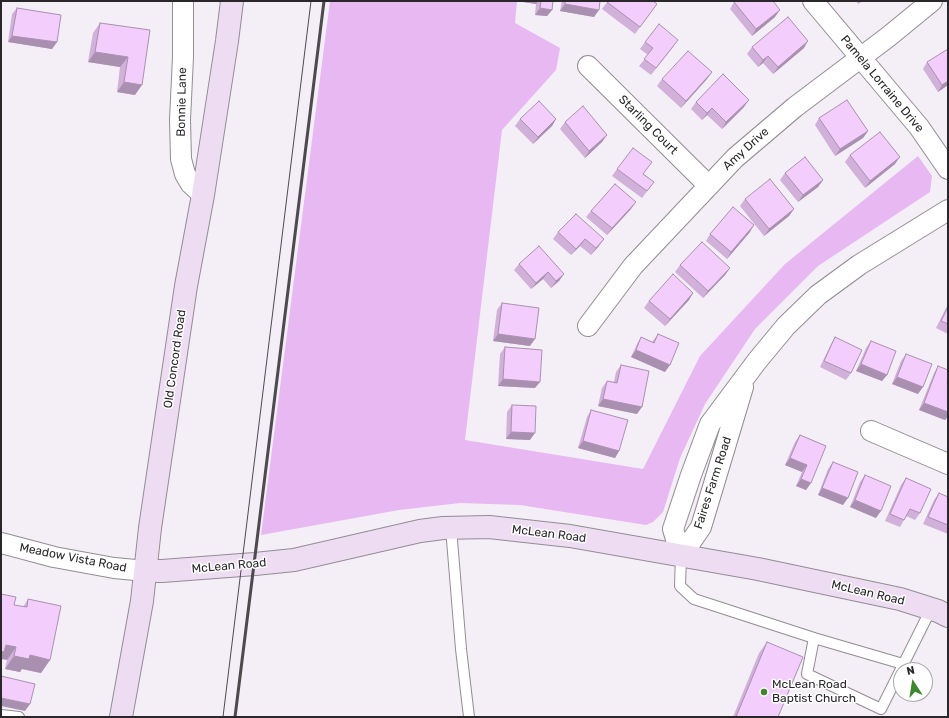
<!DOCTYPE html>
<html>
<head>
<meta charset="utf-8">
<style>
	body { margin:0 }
	#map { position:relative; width:949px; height:718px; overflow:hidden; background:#f4eef6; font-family:Rubik,sans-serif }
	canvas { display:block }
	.frame { position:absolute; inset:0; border:2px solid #29272a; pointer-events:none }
	.north { position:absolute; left:893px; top:662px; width:40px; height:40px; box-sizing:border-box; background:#fff; border:1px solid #a9a9aa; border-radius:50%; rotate:348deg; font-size:11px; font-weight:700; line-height:16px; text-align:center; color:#29272a }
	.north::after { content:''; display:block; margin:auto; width:14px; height:18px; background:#3f872d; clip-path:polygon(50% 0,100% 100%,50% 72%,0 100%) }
</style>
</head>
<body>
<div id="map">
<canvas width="949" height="718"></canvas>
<div class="frame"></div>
<div class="north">N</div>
</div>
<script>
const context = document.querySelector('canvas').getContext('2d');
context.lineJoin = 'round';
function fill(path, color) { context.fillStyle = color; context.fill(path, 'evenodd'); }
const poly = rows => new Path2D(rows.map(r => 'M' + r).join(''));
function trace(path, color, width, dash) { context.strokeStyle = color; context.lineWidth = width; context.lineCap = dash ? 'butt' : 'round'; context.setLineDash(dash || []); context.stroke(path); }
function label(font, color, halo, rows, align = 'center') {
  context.font = font + ' Rubik,sans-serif'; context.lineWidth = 3; context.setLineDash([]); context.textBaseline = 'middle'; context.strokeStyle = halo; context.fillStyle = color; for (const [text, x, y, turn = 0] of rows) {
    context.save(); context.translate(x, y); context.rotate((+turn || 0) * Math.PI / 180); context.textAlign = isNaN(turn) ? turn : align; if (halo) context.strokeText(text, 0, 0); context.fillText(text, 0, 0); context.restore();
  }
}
fill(poly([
	[330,1,517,1,515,23,560,48,556,70,502,130,465,440,643,469,700,356,785,264,918,156,932,176,930,192,818,266,755,329,705,404,680,458,663,512,653,522,646,525,520,505,460,503,399,510,261,535]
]), '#e7b8f2');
const lane = poly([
	[451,528,461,649,469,717],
	[681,556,680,586,694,599,814,638,903,664],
	[814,638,807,674,881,709,931,609],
	[1,715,19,717]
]);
const street = poly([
	[183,1,183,57,180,120,181,159,185,174,191,184,203,195],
	[813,1,919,127,948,169],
	[588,66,708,185],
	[588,326,633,266,735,158,795,107,888,37,932,1],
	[871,431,948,464],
	[1,543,54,557,114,568,146,571],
	[681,556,673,529,691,475,710,424,757,361,786,326,818,295,859,265,948,210],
	[681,556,701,527,743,387]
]);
const secondary = poly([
	[146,571,162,571,255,564,294,560,420,531,443,528,489,527,570,536,758,569,900,599,938,611,948,616],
	[121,717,142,601,150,528,186,286,203,195,227,41,232,1]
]);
trace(lane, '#928d93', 12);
trace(street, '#928d93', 22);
trace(secondary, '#928d93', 24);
trace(lane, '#fff', 10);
trace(street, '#fff', 20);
trace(secondary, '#eeddf2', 22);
trace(poly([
	[223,717,311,1]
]), '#4d4a4e', 1);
trace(poly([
	[235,717,324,1]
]), '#4d4a4e', 3);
fill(poly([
	[523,1,553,1,552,10,547,16,535,15,536,4,523,2],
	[562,1,600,1,594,17,560,11],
	[608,1,657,4,635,34,602,9],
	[856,1,863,1,858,4],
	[734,2,775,17,752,36,730,9],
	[17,8,57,42,52,49,8,42,12,14],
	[100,23,150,30,135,95,117,92,120,67,88,62,93,33],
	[645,42,674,46,651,75,639,66,648,55,640,49],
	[752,47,804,48,773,74,763,63,758,67,747,54],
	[927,62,948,85,938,92,923,69],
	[712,72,707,79,681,108,657,86,662,79],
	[696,102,744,107,722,129,707,115,702,120,691,109],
	[819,118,868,131,863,138,835,156,815,125],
	[520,119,556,119,552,126,533,144,515,126],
	[565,122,607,135,602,142,585,158,560,129],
	[850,155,895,164,865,188,845,162],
	[617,169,644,174,654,182,642,198,612,176],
	[785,173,823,180,818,187,798,202,780,180],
	[745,199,794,209,789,216,764,236,740,206],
	[631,209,607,235,586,217,591,211],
	[576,214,599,246,591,255,580,246,571,255,553,239,558,232],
	[750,232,727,259,706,241,710,234],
	[519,264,564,274,559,281,551,288,543,279,531,289,514,270],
	[680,265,730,268,725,275,703,298,675,272],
	[693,293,689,300,665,326,644,308,649,301],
	[502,303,530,346,493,341,497,310],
	[948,304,948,334,936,328],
	[658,334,665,372,631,357,637,344,641,337,652,342],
	[835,337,851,373,846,380,820,367,831,344],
	[871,341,887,375,882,381,856,371,866,348],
	[505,347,535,388,498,386,500,354],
	[906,354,918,394,892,384,901,361],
	[621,365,637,414,598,406,602,388,607,381,614,382,616,372],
	[938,366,947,384,948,384,948,416,945,420,919,410,934,373],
	[512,405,530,440,506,439,507,412],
	[591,410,619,451,615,458,578,448,587,417],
	[800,435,826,446,806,490,796,486,802,472,785,465,795,442],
	[833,462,843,505,818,495,828,469],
	[865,475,876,518,850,507,860,482],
	[906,478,920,513,915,520,906,516,904,520,900,527,885,521,901,485],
	[939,493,948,497,948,534,923,524,934,500],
	[28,599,50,660,41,673,22,669,20,672,5,669,7,660,14,605,23,607],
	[767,642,778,717,733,717,759,653]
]), '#d1b0d9');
fill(poly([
	[523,1,538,1,536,4,523,2],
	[565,4,599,10,594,17,560,11],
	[540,8,552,10,547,16,535,15],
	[780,10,775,17,752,36,756,29],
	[12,36,57,42,52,49,8,42],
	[808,41,804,48,773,74,778,67],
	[95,52,128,57,120,67,88,62],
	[768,56,763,63,758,67,763,60],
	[712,72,707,79,681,108,686,101],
	[948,81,948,85,938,92,942,85],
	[124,82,142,85,135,95,117,92],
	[749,100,744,107,722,129,726,122],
	[712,108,707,115,702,120,707,113],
	[556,119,552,126,533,144,538,137],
	[868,131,863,138,835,156,840,149],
	[607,135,602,142,585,158,589,151],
	[900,157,895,164,865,188,870,181],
	[823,180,818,187,798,202,803,195],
	[636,202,631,209,607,235,612,228],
	[794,209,789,216,764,236,769,229],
	[754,225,750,232,727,259,731,252],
	[585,239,580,246,571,255,576,249],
	[604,239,599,246,591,255,596,248],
	[730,268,725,275,703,298,708,291],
	[548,272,543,279,531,289,536,283],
	[564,274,559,281,551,288,556,281],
	[693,293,689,300,665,326,670,319],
	[498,334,535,339,530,346,493,341],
	[636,350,670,365,665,372,631,357],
	[861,364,887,375,882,381,856,371],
	[897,377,923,387,918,394,892,384],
	[503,379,540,382,535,388,498,386],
	[603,399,642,407,637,414,598,406],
	[924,403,948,412,948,416,945,420,919,410],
	[511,432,535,433,530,440,506,439],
	[583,441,619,451,615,458,578,448],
	[790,458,807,465,802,472,785,465],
	[801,479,811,483,806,490,796,486],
	[822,488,848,498,843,505,818,495],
	[855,500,881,511,876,518,850,507],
	[6,645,16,647,7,660,1,659,1,651],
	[30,655,50,660,41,673,22,669,20,672,5,669,14,656],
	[1,698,30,704,25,711,1,706]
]), '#aa90b0');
const building = poly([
	[541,1,553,1,552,10,540,8,541,1],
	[565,1,600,1,599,10,565,4,565,1],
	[608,1,653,1,657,4,640,27,607,2,608,1],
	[736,1,773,1,780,10,756,29,734,2,736,1],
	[17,8,61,15,57,42,12,36,17,8],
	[788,17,808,41,778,67,768,56,763,60,752,47,788,17],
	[100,23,150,30,142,85,124,82,128,57,95,52,100,23],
	[659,24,678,40,656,68,644,59,653,48,645,42,659,24],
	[948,49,948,81,942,85,927,62,948,49],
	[688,51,712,72,686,101,662,79,688,51],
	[723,74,749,100,726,122,712,108,707,113,696,102,723,74],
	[847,100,868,131,840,149,819,118,847,100],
	[539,101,556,119,538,137,520,119,539,101],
	[583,106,607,135,589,151,565,122,583,106],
	[880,132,900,157,870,181,850,155,880,132],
	[633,148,652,162,643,174,654,182,647,191,617,169,633,148],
	[805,157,823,180,803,195,785,173,805,157],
	[770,179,794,209,769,229,745,199,770,179],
	[615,184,636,202,612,228,591,211,615,184],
	[733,207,754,225,731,252,710,234,733,207],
	[576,214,604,239,596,248,585,239,576,249,558,232,576,214],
	[702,242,730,268,708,291,680,265,702,242],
	[539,246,564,274,556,281,548,272,536,283,519,264,539,246],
	[673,274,693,293,670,319,649,301,673,274],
	[502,303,539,308,535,339,498,334,502,303],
	[948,307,948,324,941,321,948,307],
	[658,334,679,343,670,365,636,350,641,337,654,343,658,334],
	[835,337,862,350,851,373,824,361,835,337],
	[871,341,896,351,887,375,861,364,871,341],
	[505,347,542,350,540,382,503,379,505,347],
	[906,354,932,364,923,387,897,377,906,354],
	[621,365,649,371,642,407,603,399,607,381,617,383,621,365],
	[938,366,948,370,948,382,947,384,948,384,948,412,924,403,938,366],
	[512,405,536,406,535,433,511,432,512,405],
	[591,410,628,420,619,451,583,441,591,410],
	[800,435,826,446,811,483,801,479,807,465,790,458,800,435],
	[833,462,858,472,848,498,822,488,833,462],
	[865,475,891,486,881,511,855,500,865,475],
	[906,478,931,489,920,513,910,509,904,520,890,514,906,478],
	[939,493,948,497,948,525,928,517,939,493],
	[1,594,16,597,14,605,27,607,28,599,61,606,50,660,30,655,29,659,14,656,16,647,6,645,4,652,1,651,1,594],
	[767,642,803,657,778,717,736,717,767,642],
	[1,676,35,684,30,704,1,698,1,676]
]);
fill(building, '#f3cdfc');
trace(building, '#aa90b0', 1);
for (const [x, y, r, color] of [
	[764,692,4,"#3f872d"]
]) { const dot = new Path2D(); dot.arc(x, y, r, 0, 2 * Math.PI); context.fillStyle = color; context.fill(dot); trace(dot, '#fff', 1.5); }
label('12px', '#29272a', '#fff', [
	["Pamela Lorraine Drive",882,84,50],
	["Bonnie Lane",182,102,-89],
	["Starling Court",648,125,45],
	["Amy Drive",746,149,-42],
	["Old Concord Road",175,359,-82],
	["Faires Farm Road",713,483,-72],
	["McLean Road",549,534,7],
	["Meadow Vista Road",73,558,11],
	["McLean Road",229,566,-5],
	["McLean Road",868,593,13]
]);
label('12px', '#29272a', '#fff', [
	["McLean Road",772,685],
	["Baptist Church",772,699]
], 'left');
</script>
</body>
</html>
